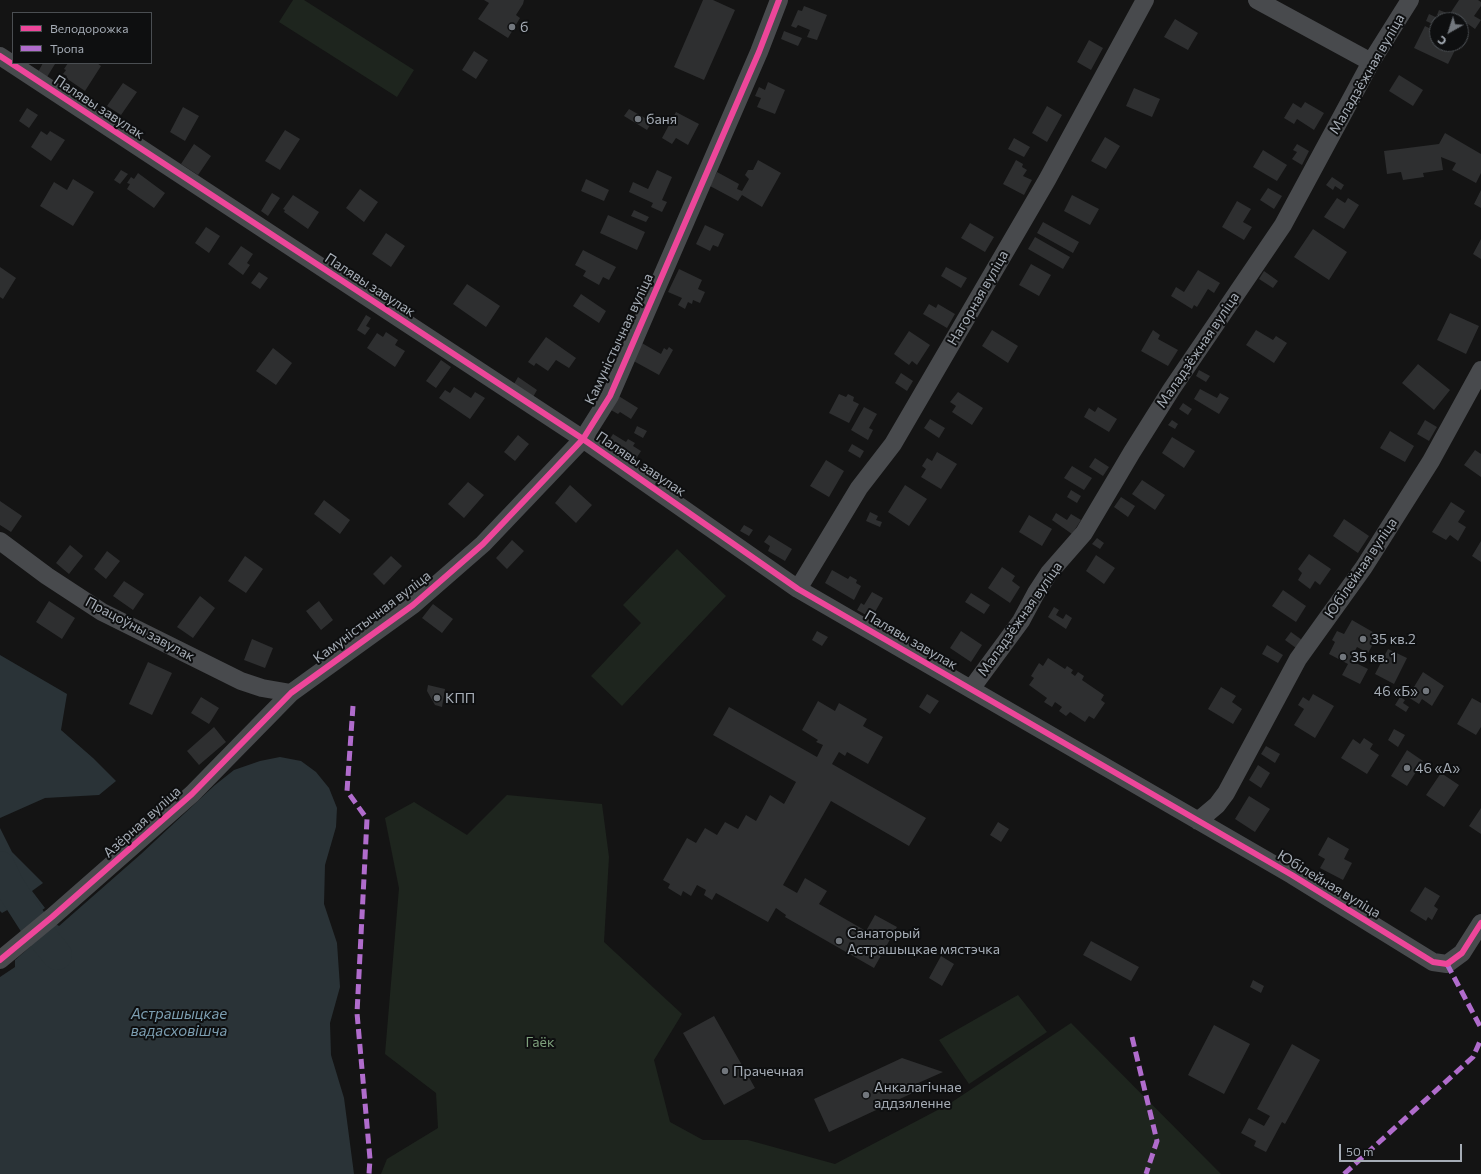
<!DOCTYPE html>
<html>
<head>
<meta charset="utf-8">
<style>
	body { margin:0 }
	#map { position:relative; width:1481px; height:1174px; overflow:hidden; background:#141414; font-family:Commissioner,sans-serif }
	canvas { display:block }
	.legend { position:absolute; left:12px; top:12px; width:140px; height:52px; box-sizing:border-box; background:#0e0f10; border:1px solid #4a4e52; margin:0; padding:5px 7px; list-style:none; font-size:12px; color:#a5acb5 }
	.legend li { display:flex; align-items:center; gap:8px; height:20px }
	.legend b { width:20px; border:1px solid #4a4e52 }
	.north { position:absolute; left:1429px; top:12px; width:40px; height:40px; box-sizing:border-box; background:#0e0f10; border:1px solid #4a4e52; border-radius:50%; rotate:219deg; font-size:11px; font-weight:700; line-height:16px; text-align:center; color:#a5acb5 }
	.north::after { content:''; display:block; margin:auto; width:14px; height:18px; background:#72777d; clip-path:polygon(50% 0,100% 100%,50% 72%,0 100%) }
	.scale { position:absolute; left:1339px; top:1144px; width:123px; height:18px; box-sizing:border-box; border:2px solid #a5acb5; border-top:0; padding-left:5px; font-size:12px; line-height:14px; white-space:nowrap; color:#a5acb5; -webkit-text-stroke:3px #0e0f10; paint-order:stroke }
</style>
</head>
<body>
<div id="map">
<canvas width="1481" height="1174"></canvas>
<ul class="legend">
<li><b style="height:5px;background:#ed469a"></b>Велодорожка</li>
<li><b style="height:5px;background:#b06ccc"></b>Тропа</li>
</ul>
<div class="north">С</div>
<div class="scale">50 m</div>
</div>
<script>
const context = document.querySelector('canvas').getContext('2d');
context.lineJoin = 'round';
function fill(path, color) { context.fillStyle = color; context.fill(path, 'evenodd'); }
const poly = rows => new Path2D(rows.map(r => 'M' + r).join(''));
function trace(path, color, width, dash) { context.strokeStyle = color; context.lineWidth = width; context.lineCap = dash ? 'butt' : 'round'; context.setLineDash(dash || []); context.stroke(path); }
function label(font, color, halo, rows, align = 'center') {
  context.font = font + ' Commissioner,sans-serif'; context.lineWidth = 4; context.setLineDash([]); context.textBaseline = 'middle'; context.strokeStyle = halo; context.fillStyle = color; for (const [text, x, y, turn = 0] of rows) {
    context.save(); context.translate(x, y); context.rotate((+turn || 0) * Math.PI / 180); context.textAlign = isNaN(turn) ? turn : align; if (halo) context.strokeText(text, 0, 0); context.fillText(text, 0, 0); context.restore();
  }
}
fill(poly([
	[293,0,304,0,414,70,397,97,279,22],
	[677,549,726,596,622,706,591,676,641,623,623,605],
	[507,795,602,804,609,857,604,942,682,1014,654,1060,670,1122,703,1140,748,1140,835,1164,949,1104,1071,1023,1221,1174,381,1174,387,1159,438,1128,436,1093,385,1054,399,888,385,818,414,802,467,835],
	[1018,995,1047,1032,969,1084,939,1040]
]), '#1e251e');
fill(poly([
	[0,655,67,694,61,730,93,758,116,781,99,795,45,798,0,818],
	[280,757,301,761,316,772,329,788,337,808,336,827,325,865,324,904,337,943,340,987,330,1023,331,1055,344,1098,354,1174,0,1174,0,977,15,967,15,960,56,924,59,926,141,854,215,785,234,770,260,761],
	[0,828,12,852,43,883,32,891,45,908,25,922,9,909,2,913,0,911]
]), '#2a3337');
trace(poly([
	[0,866,9,885,41,935,57,955]
]), '#2a3337', 30);
fill(poly([
	[484,0,524,0,523,4,516,15,520,18,508,38,478,19,489,3],
	[703,0,713,0,735,10,704,80,674,67],
	[1459,0,1478,0,1481,2,1481,6,1474,16,1481,20,1475,29,1451,12],
	[804,6,827,15,817,40,807,37,810,30,798,25,796,28,791,26,798,10,802,11],
	[1439,10,1447,13,1445,18,1437,15],
	[1429,14,1442,20,1437,20,1437,26,1426,21],
	[1175,19,1198,33,1188,50,1164,37],
	[1425,26,1437,32,1437,44,1458,44,1448,64,1414,48],
	[784,31,802,38,798,46,781,39],
	[1089,40,1103,48,1091,70,1077,62],
	[474,51,488,60,476,79,462,70],
	[43,63,52,63,55,64,47,77,38,72],
	[68,63,97,63,101,66,85,91,66,78,67,76,63,74,66,70,64,69],
	[1399,75,1423,90,1413,106,1389,91],
	[768,82,785,90,775,114,757,107,761,98,755,96,759,87,765,90],
	[123,83,137,92,121,115,107,106],
	[1134,88,1160,99,1152,117,1126,106],
	[1305,102,1324,113,1314,130,1297,119,1294,124,1284,118,1293,103,1301,108],
	[1047,106,1062,115,1047,142,1032,133],
	[183,107,199,116,185,141,170,132],
	[27,108,38,115,29,128,19,121],
	[629,109,652,122,647,130,624,116],
	[676,112,699,124,688,145,676,138,672,144,662,138],
	[285,130,300,139,280,170,265,161],
	[41,131,47,135,50,131,65,140,51,161,31,147],
	[1445,133,1481,154,1481,173,1476,183,1452,170,1456,163,1441,157,1443,170,1423,173,1424,177,1403,180,1401,172,1387,174,1384,151,1439,144],
	[1105,137,1120,146,1106,169,1091,161],
	[1014,138,1030,147,1024,157,1008,149],
	[194,144,211,156,198,175,181,164],
	[1297,144,1309,151,1302,165,1292,159,1297,152,1293,150],
	[1263,150,1287,165,1277,181,1253,167],
	[758,160,781,173,762,207,742,195,738,201,710,186,717,172,739,184,737,189,742,191,749,179,745,175,748,170,753,170],
	[1016,160,1023,164,1022,167,1027,170,1023,176,1032,180,1024,195,1003,184],
	[121,170,128,174,120,184,114,180],
	[657,170,672,177,662,200,667,202,662,212,651,207,653,203,629,192,633,182,648,189],
	[138,173,165,193,154,208,127,189,130,184,127,183,131,177,134,179],
	[1332,177,1344,185,1341,190,1335,186,1333,190,1326,185],
	[73,179,94,192,73,226,40,206,54,182,67,190],
	[586,179,609,190,604,201,581,191],
	[1268,188,1282,196,1274,209,1260,200],
	[360,189,378,202,364,222,346,208],
	[1481,190,1481,208,1474,204],
	[272,193,280,198,268,216,261,211],
	[293,195,319,212,308,229,284,212,285,210,283,209],
	[1072,195,1099,209,1090,225,1064,211],
	[1337,198,1345,203,1348,198,1359,205,1344,229,1324,217],
	[1237,201,1251,209,1243,222,1252,227,1244,240,1222,227],
	[634,210,649,217,646,222,631,216],
	[608,215,645,232,637,250,600,233],
	[1043,222,1079,242,1073,253,1037,233],
	[970,223,994,237,985,252,961,238],
	[705,225,724,234,718,247,713,245,710,251,696,244],
	[206,227,220,236,209,253,195,243],
	[1313,229,1347,252,1329,280,1294,257],
	[386,233,405,246,391,267,372,254],
	[1035,237,1070,257,1063,269,1028,249],
	[1481,239,1481,259,1473,254],
	[241,246,253,254,247,263,250,265,243,275,228,264],
	[583,250,616,267,609,280,603,277,599,285,583,276,586,271,575,265],
	[1031,264,1051,275,1039,296,1019,285],
	[0,267,16,278,3,299,0,297],
	[946,267,967,278,961,288,941,276],
	[679,269,702,280,698,289,705,292,700,303,693,300,692,304,688,302,685,309,678,305,682,298,668,292],
	[1198,270,1220,283,1214,293,1208,289,1197,307,1194,305,1192,309,1171,296,1176,287,1184,292],
	[1264,271,1278,281,1273,288,1259,279],
	[259,272,268,278,260,289,251,283],
	[467,284,500,306,486,327,453,304],
	[581,294,606,311,599,323,573,306],
	[929,304,936,308,938,304,955,314,947,328,923,314],
	[1450,313,1479,326,1466,354,1437,340],
	[366,315,371,318,366,326,370,328,365,335,357,330],
	[992,330,1018,346,1008,363,982,346],
	[1153,330,1160,335,1158,339,1178,350,1168,366,1141,351],
	[1256,330,1273,340,1276,336,1287,343,1274,363,1246,345],
	[909,331,930,345,917,365,912,361,909,365,894,354],
	[386,332,398,340,395,345,405,351,395,367,367,348,377,333,383,337],
	[546,337,576,358,569,368,556,360,548,371,536,363,534,366,528,362],
	[640,342,661,354,664,348,667,350,669,347,673,350,659,375,630,359],
	[273,348,292,363,276,385,256,371],
	[441,360,451,367,436,388,426,381],
	[1418,364,1450,390,1434,410,1402,383],
	[1199,370,1210,376,1206,382,1196,376],
	[901,373,913,381,907,391,895,383],
	[518,377,537,390,533,397,514,384],
	[454,387,471,398,475,392,485,398,470,419,439,398,445,390,450,393],
	[1200,389,1217,398,1220,393,1229,398,1219,414,1194,399],
	[958,392,983,408,972,425,952,412,956,406,950,402],
	[839,394,846,397,848,394,854,397,853,401,859,404,849,423,829,413],
	[617,395,638,408,631,419,620,412,618,414,611,410],
	[1183,403,1192,409,1188,415,1179,409],
	[864,407,877,414,869,428,873,430,868,440,851,430],
	[1098,407,1117,419,1109,432,1084,417,1089,408,1095,412],
	[930,419,945,428,939,438,924,428],
	[1172,420,1178,424,1175,429,1168,425],
	[1425,420,1437,427,1429,441,1417,434],
	[637,426,647,431,643,438,634,433],
	[1390,431,1414,446,1405,462,1380,448],
	[613,434,626,442,628,439,635,443,633,446,641,451,634,462,606,445],
	[518,435,529,444,515,461,504,452],
	[1172,437,1195,451,1184,468,1162,453],
	[852,444,864,451,860,458,848,451],
	[1475,450,1481,454,1481,477,1464,465],
	[937,452,957,464,941,489,921,477,926,469,922,466,927,458,932,461],
	[1095,458,1109,467,1103,476,1089,467],
	[826,460,844,471,829,497,810,486],
	[1072,466,1092,478,1084,490,1064,478],
	[1142,480,1165,495,1155,510,1132,494],
	[468,482,484,495,464,518,448,504],
	[570,485,592,505,576,523,555,503],
	[905,485,927,499,909,526,888,512],
	[1071,490,1081,496,1077,503,1067,497],
	[1121,497,1135,506,1128,517,1114,507],
	[324,500,350,520,340,534,314,514],
	[0,501,22,516,11,532,0,525],
	[1451,502,1465,511,1458,522,1466,527,1458,541,1450,535,1446,540,1432,532],
	[870,512,878,516,876,520,882,522,880,527,866,521],
	[1056,513,1067,520,1071,514,1081,520,1072,534,1052,520],
	[1029,515,1052,529,1042,546,1019,532],
	[1344,519,1369,536,1358,553,1333,536],
	[744,525,753,530,749,536,740,531],
	[769,535,792,549,785,561,768,551,770,546,764,542],
	[1097,538,1104,543,1100,549,1092,544],
	[512,540,524,551,507,569,496,558],
	[1481,541,1481,562,1472,556],
	[70,545,83,556,69,574,56,563],
	[107,551,120,561,106,579,94,569],
	[1309,554,1331,569,1320,585,1315,581,1310,589,1298,580,1302,573,1298,569],
	[1096,555,1115,568,1104,584,1086,571],
	[245,556,263,569,246,593,228,581],
	[391,556,402,566,384,585,373,574],
	[1002,567,1015,576,1012,581,1020,587,1010,603,988,588],
	[832,570,848,579,850,576,857,580,856,583,861,586,854,600,825,583],
	[124,581,144,594,133,610,113,596],
	[1283,590,1306,606,1296,622,1272,606],
	[872,592,883,598,875,612,869,608,866,615,857,610,861,603,864,605],
	[971,593,990,605,984,614,965,602],
	[200,596,215,608,193,638,177,627],
	[49,601,75,618,62,639,36,622],
	[319,601,333,620,321,630,306,611],
	[433,604,453,619,442,633,422,618],
	[1054,607,1059,610,1056,615,1063,619,1066,614,1072,618,1066,629,1048,617],
	[1352,620,1378,635,1368,653,1357,647,1350,660,1368,669,1360,684,1342,675,1348,664,1329,654,1335,642,1332,640,1337,631,1344,634],
	[817,631,828,637,822,646,812,640],
	[961,631,982,645,971,662,950,648],
	[1291,632,1302,640,1296,648,1285,640],
	[252,639,273,648,265,668,244,660],
	[1267,645,1283,655,1278,663,1262,654],
	[1388,649,1407,658,1394,684,1375,674],
	[1048,658,1065,669,1067,666,1073,670,1071,673,1075,676,1078,672,1084,676,1082,680,1104,695,1101,700,1105,703,1094,719,1089,716,1085,722,1070,712,1066,716,1059,711,1062,707,1055,702,1052,707,1044,702,1047,698,1029,685,1034,678,1031,676,1039,663,1043,666],
	[148,662,172,673,152,715,129,704],
	[1423,672,1444,686,1432,706,1422,699,1419,704,1408,697],
	[428,685,445,689,442,707,435,705,427,691],
	[1221,687,1236,696,1232,702,1242,709,1233,724,1208,709],
	[927,694,939,701,930,714,919,707],
	[1313,694,1334,706,1315,738,1294,725,1304,709,1298,705,1303,697,1309,701],
	[201,697,219,708,209,724,191,713],
	[1400,697,1405,700,1403,703,1409,707,1406,712,1395,705],
	[1472,698,1481,703,1481,727,1476,735,1457,724],
	[818,701,835,711,839,703,867,719,863,726,883,737,868,764,847,752,845,756,839,752,832,764,926,818,909,846,831,801,783,885,797,893,805,878,827,891,819,904,866,931,875,915,897,927,874,968,785,917,786,915,776,908,768,922,716,893,712,900,704,895,706,890,697,885,691,896,683,891,681,896,668,888,670,884,663,880,687,838,696,843,705,828,717,835,725,822,738,829,746,815,756,821,770,795,784,804,796,782,713,735,729,707,817,757,823,745,816,742,818,740,802,730],
	[214,727,226,742,199,765,187,751],
	[1394,729,1405,735,1398,747,1388,740],
	[1364,738,1373,744,1370,749,1379,755,1367,774,1341,758,1353,739,1360,744],
	[1266,746,1280,754,1275,763,1261,754],
	[1407,750,1423,761,1407,786,1391,776],
	[1258,765,1270,773,1261,788,1249,780],
	[1441,773,1459,785,1444,807,1426,795],
	[1249,796,1270,809,1255,832,1235,819],
	[1481,808,1481,834,1469,826],
	[998,822,1009,829,1001,842,990,835],
	[1328,837,1349,849,1344,859,1352,863,1343,880,1320,868,1325,859,1318,855],
	[1425,887,1440,896,1434,906,1438,909,1432,920,1428,917,1426,921,1410,911],
	[1091,941,1139,967,1131,981,1083,955],
	[941,956,954,964,942,986,929,978],
	[1253,980,1264,986,1261,993,1250,987],
	[714,1016,755,1088,724,1105,683,1033],
	[1214,1025,1250,1044,1224,1094,1188,1075],
	[1292,1044,1320,1060,1285,1124,1282,1122,1266,1152,1254,1146,1256,1141,1241,1133,1249,1118,1264,1126,1270,1116,1257,1109],
	[902,1058,943,1072,916,1084,919,1090,829,1132,814,1099]
]), '#2e2f30');
trace(poly([
	[1257,0,1371,62],
	[0,56,583,439,798,589,1292,875,1433,962,1447,964,1462,953,1481,923],
	[0,541,47,576,102,612,241,681,262,688,291,693],
	[798,589,859,488,893,444,1047,180,1145,0],
	[971,689,1021,621,1036,593,1049,573,1084,533,1132,452,1171,390,1283,225,1371,62,1410,0],
	[1198,821,1217,805,1226,793,1298,659,1364,567,1431,461,1481,370],
	[0,960,52,917,192,794,291,693,413,605,483,544,583,439,610,396,759,52,779,0]
]), '#484a4d', 18);
trace(poly([
	[353,706,347,791,367,819,357,1013,370,1159,369,1174],
	[1447,964,1481,1028],
	[1132,1037,1157,1141,1146,1174],
	[1344,1174,1473,1057,1481,1039]
]), '#b06ccc', 5, [10, 5]);
trace(poly([
	[0,56,583,439,798,589,1292,875,1433,962,1447,964,1462,953,1481,923],
	[0,960,52,917,192,794,291,693,413,605,483,544,583,439,610,396,759,52,779,0]
]), '#ed469a', 6);
for (const [x, y, r, color] of [
	[512,27,4,"#72777d"],
	[638,119,4,"#72777d"],
	[1363,639,4,"#72777d"],
	[1343,657,4,"#72777d"],
	[1426,691,4,"#72777d"],
	[437,698,4,"#72777d"],
	[1407,768,4,"#72777d"],
	[839,941,4,"#72777d"],
	[725,1071,4,"#72777d"],
	[866,1095,4,"#72777d"]
]) { const dot = new Path2D(); dot.arc(x, y, r, 0, 2 * Math.PI); context.fillStyle = color; context.fill(dot); trace(dot, '#0e0f10', 1.5); }
label('14px', '#a5acb5', '#0e0f10', [
	["б",520,27],
	["баня",646,119],
	["35 кв.2",1371,639],
	["35 кв. 1",1351,657],
	["46 «Б»",1418,691,"right"],
	["КПП",445,698],
	["46 «А»",1415,768],
	["Санаторый",847,933],
	["Астрашыцкае мястэчка",847,949],
	["Прачечная",733,1071],
	["Анкалагічнае",874,1087],
	["аддзяленне",874,1103]
], 'left');
label('14px', '#a5acb5', '#0e0f10', [
	["Маладзёжная вуліца",1367,74,-60],
	["Палявы завулак",99,107,33],
	["Палявы завулак",370,285,33],
	["Нагорная вуліца",978,298,-60],
	["Камуністычная вуліца",619,339,-65],
	["Маладзёжная вуліца",1198,350,-56],
	["Палявы завулак",641,464,34],
	["Юбілейная вуліца",1361,568,-56],
	["Камуністычная вуліца",372,617,-37],
	["Маладзёжная вуліца",1020,619,-55],
	["Працоўны завулак",140,629,28],
	["Палявы завулак",911,640,30],
	["Азёрная вуліца",142,822,-42],
	["Юбілейная вуліца",1329,884,31]
]);
label('14px', '#7ea07c', '#0e0f10', [
	["Гаёк",540,1042]
]);
label('italic 15px', '#7c9eb1', '#0e0f10', [
	["Астрашыцкае",179,1014],
	["вадасховішча",179,1031]
]);
</script>
</body>
</html>
